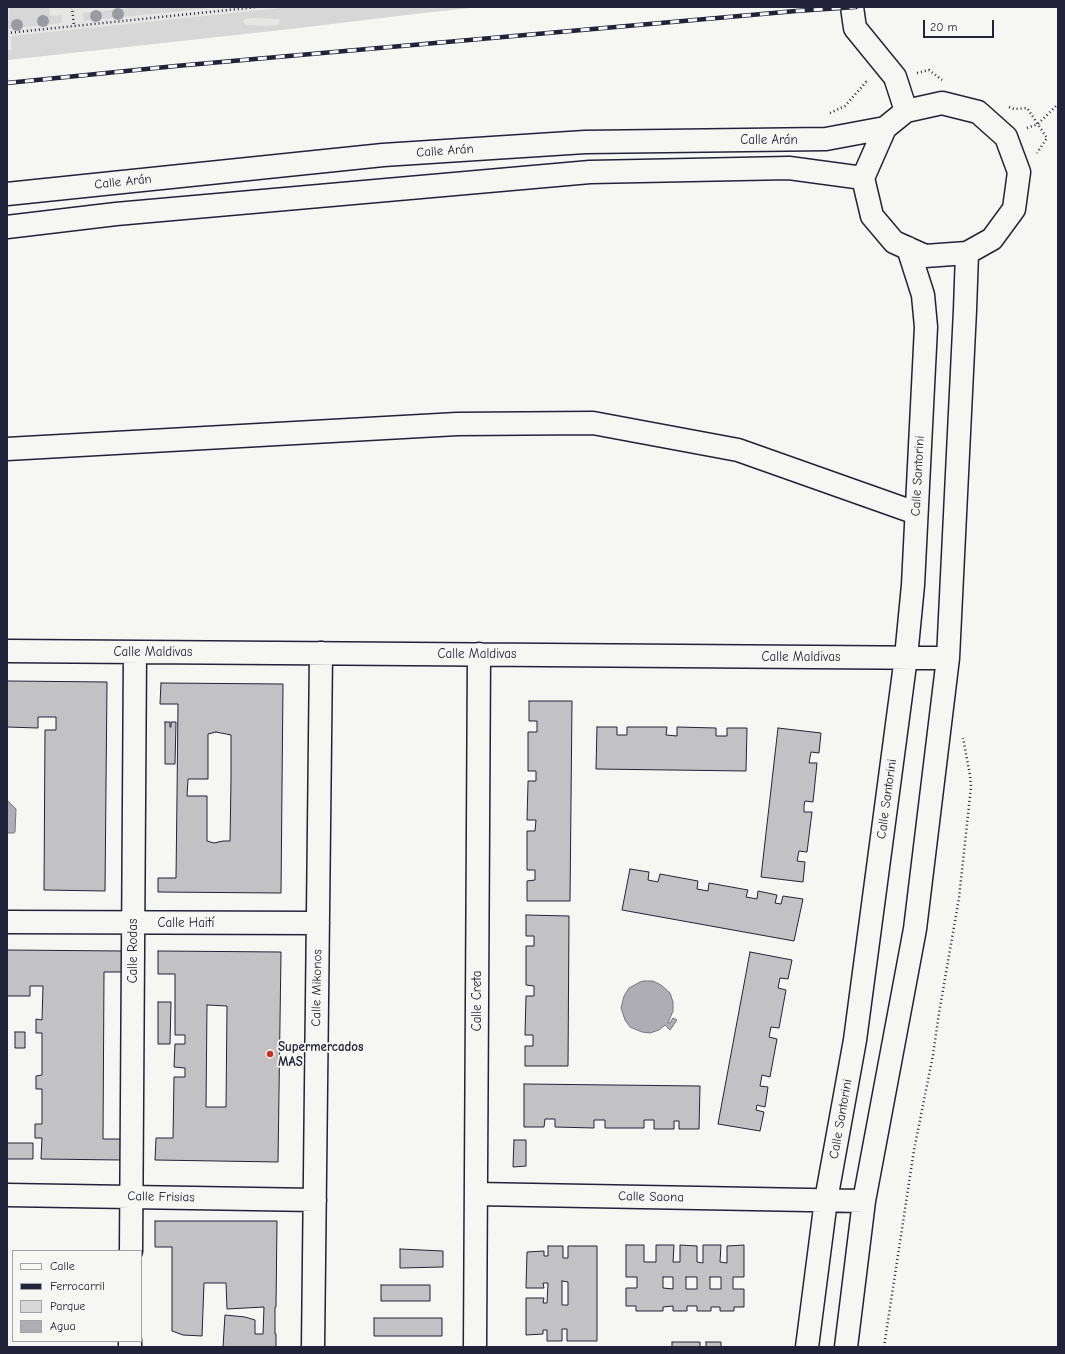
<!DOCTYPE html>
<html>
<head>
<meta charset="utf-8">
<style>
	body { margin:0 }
	#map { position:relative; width:1065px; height:1354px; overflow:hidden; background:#f6f6f2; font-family:"Comic Neue",sans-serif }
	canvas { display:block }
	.frame { position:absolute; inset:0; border:8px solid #22223b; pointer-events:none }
	.legend { position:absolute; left:12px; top:1250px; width:130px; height:92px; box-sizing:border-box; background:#f6f6f2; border:1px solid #a1a1a9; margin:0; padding:5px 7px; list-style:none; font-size:12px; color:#22223b }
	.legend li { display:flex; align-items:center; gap:8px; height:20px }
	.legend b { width:20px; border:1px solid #a1a1a9 }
	.scale { position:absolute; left:923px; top:20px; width:71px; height:18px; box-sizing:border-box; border:2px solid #22223b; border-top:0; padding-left:5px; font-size:12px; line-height:14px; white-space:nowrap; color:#22223b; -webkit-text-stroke:3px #f6f6f2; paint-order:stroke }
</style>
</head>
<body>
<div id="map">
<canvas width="1065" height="1354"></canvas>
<div class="frame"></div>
<ul class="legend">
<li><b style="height:5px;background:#f6f6f2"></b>Calle</li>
<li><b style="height:5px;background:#22223b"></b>Ferrocarril</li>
<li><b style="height:11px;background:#d7d7d7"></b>Parque</li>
<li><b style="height:11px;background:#adadb3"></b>Agua</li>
</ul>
<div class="scale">20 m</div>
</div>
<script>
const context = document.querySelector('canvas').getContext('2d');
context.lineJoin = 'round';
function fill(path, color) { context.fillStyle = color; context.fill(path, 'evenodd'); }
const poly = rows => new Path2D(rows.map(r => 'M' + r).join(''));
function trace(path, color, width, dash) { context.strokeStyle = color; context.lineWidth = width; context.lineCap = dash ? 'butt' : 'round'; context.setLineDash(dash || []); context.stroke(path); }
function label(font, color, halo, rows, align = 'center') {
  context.font = font + ' "Comic Neue",sans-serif'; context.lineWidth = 3.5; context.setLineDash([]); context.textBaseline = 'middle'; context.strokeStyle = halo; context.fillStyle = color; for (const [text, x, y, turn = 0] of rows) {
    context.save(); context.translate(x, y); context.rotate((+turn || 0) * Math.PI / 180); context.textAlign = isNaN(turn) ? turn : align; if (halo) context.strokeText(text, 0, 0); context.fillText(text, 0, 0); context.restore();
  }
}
fill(poly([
	[7,7,479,7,414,14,290,29,7,60]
]), '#e6e6e4');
fill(poly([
	[9,7,49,7,50,16,62,15,62,23,7,29,7,21,9,21],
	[140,7,219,7,84,21,83,13],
	[292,7,479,7,414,14,290,29,7,60,7,50,12,50,11,36],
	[254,18,279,19,280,23,277,25,267,26,246,25,243,22,245,19]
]), '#d7d7d7');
const water = poly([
	[7,800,16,809,15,832,14,833,7,833,7,800],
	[644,981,653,981,661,985,670,993,673,1002,673,1011,668,1023,670,1023,673,1018,677,1020,670,1030,665,1025,659,1030,650,1033,642,1032,630,1027,625,1020,621,1008,624,996,629,988,640,982,644,981]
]);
fill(water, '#adadb3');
trace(water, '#757583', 1);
const building = poly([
	[7,681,107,682,105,891,44,890,45,730,56,730,56,717,38,717,38,728,7,727,7,681],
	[161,683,283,684,281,893,158,892,158,878,176,878,177,796,178,704,160,704,161,683],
	[216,732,231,735,231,780,230,841,223,841,214,843,207,841,207,796,187,796,188,779,208,779,208,734,216,732],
	[529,701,572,701,570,901,527,901,527,881,535,880,535,870,527,870,527,831,535,831,536,820,527,820,528,783,528,781,536,781,536,771,528,771,528,732,537,732,537,721,529,721,529,701],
	[165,722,170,722,170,727,171,727,171,722,176,722,175,764,165,764,165,722],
	[597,727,617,727,617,735,627,735,627,727,667,727,666,735,677,736,677,727,716,728,716,736,727,736,727,728,747,728,746,771,596,769,597,727],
	[778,728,821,733,819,753,811,752,809,763,817,763,813,802,805,801,804,806,804,812,812,812,807,852,799,851,797,861,805,862,803,882,761,877,778,728],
	[630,869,649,872,648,880,658,882,660,874,698,881,697,889,708,891,709,883,748,890,746,897,757,899,758,891,777,895,775,903,781,904,783,896,803,899,794,941,622,910,630,869],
	[526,915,569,916,568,1066,525,1066,525,1046,533,1046,533,1035,525,1035,526,996,534,996,534,986,526,985,526,946,534,946,534,936,526,936,526,915],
	[7,950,122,951,122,972,104,972,103,1139,121,1139,121,1160,41,1159,42,1138,35,1138,35,1124,42,1124,42,1089,36,1089,36,1076,42,1075,42,1033,36,1033,36,1019,42,1020,43,986,30,986,30,996,7,996,7,950],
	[158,951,281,952,278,1162,155,1160,156,1138,173,1138,174,1077,185,1077,185,1068,174,1067,175,1044,185,1044,185,1035,175,1035,175,974,158,974,158,951],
	[207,1005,227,1006,226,1107,206,1107,207,1005],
	[750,952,792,960,788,979,780,978,778,988,786,990,779,1028,771,1027,769,1037,777,1039,770,1077,762,1075,760,1086,768,1087,765,1107,757,1105,756,1110,764,1112,760,1131,718,1124,750,952],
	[158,1002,171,1002,170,1044,158,1044,158,1002],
	[15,1032,25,1032,25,1048,15,1048,15,1032],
	[524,1084,700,1086,699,1129,679,1129,679,1121,674,1121,674,1129,654,1129,654,1120,644,1120,644,1128,605,1128,605,1120,594,1120,594,1128,555,1127,555,1119,545,1119,544,1127,524,1127,524,1084],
	[514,1140,526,1140,526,1166,513,1167,514,1140],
	[7,1143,33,1143,33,1159,7,1159,7,1143],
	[155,1221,277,1221,276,1307,275,1307,275,1334,276,1334,276,1347,223,1347,225,1315,245,1317,255,1320,255,1334,263,1334,264,1307,227,1309,226,1283,204,1283,202,1336,183,1335,172,1331,172,1247,155,1247,155,1221],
	[626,1245,644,1245,644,1262,656,1262,656,1245,674,1245,673,1262,680,1262,680,1245,697,1246,697,1262,703,1263,703,1245,721,1245,720,1262,727,1263,727,1246,744,1245,744,1277,733,1277,733,1289,744,1289,744,1307,734,1307,734,1311,720,1311,720,1307,711,1307,711,1311,697,1311,697,1306,687,1306,687,1311,673,1311,673,1306,663,1307,663,1311,636,1311,636,1306,626,1306,626,1288,637,1288,637,1277,626,1277,626,1245],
	[663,1277,673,1277,673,1289,663,1288,663,1277],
	[686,1277,697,1277,697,1289,686,1289,686,1277],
	[710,1277,721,1277,721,1289,710,1289,710,1277],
	[548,1246,563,1246,563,1258,568,1258,568,1246,597,1246,597,1341,567,1341,567,1329,562,1329,562,1341,547,1341,547,1330,543,1330,543,1334,526,1335,526,1298,544,1298,543,1303,547,1303,548,1283,543,1283,544,1288,526,1288,527,1252,544,1251,544,1256,548,1256,548,1246],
	[562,1281,568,1282,568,1305,562,1305,562,1281],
	[400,1249,443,1251,443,1267,400,1268,400,1249],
	[381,1285,430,1285,430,1301,381,1301,381,1285],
	[374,1318,442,1318,442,1336,374,1336,374,1318],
	[672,1342,700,1342,700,1347,672,1347,672,1342],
	[706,1342,721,1342,721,1347,706,1347,706,1342]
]);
fill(building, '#c2c2c4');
trace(building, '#22223b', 1);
const minor = poly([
	[852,7,855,28,895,77,906,111],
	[7,194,383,155,585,142,826,139,885,128,906,111,942,103,978,112,1006,137,1019,172,1014,209,992,239,967,253,925,256,894,242,872,216,863,178,885,128],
	[7,227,116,214,590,172,789,168,863,178],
	[7,449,457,424,593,423,738,450,916,513],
	[7,651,948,658],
	[7,922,318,923],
	[476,1194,864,1201],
	[7,1195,315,1200],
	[131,1251,135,652],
	[130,1347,130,1341],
	[313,1347,321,653],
	[475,1347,479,654],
	[807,1347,826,1200,855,1040,906,657,913,585,926,327,923,295,908,248],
	[846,1347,864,1201,915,929,948,658,965,310,967,253]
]);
trace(minor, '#22223b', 25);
trace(poly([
	[72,7,74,26],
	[7,33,257,7],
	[917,73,929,70,942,80],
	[1009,107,1014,109,1027,108,1047,138,1037,153],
	[830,113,845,106,866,82,869,82],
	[1027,128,1038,124,1058,104],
	[884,1347,914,1150,933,1055,939,1013,959,898,971,787,970,775,963,738]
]), '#22223b', 2.5, [1, 3]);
trace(minor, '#f6f6f2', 22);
const rail = poly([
	[7,83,176,66,796,11,856,7]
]);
trace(rail, '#22223b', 4.5);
trace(rail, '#f6f6f2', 3, [9]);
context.fillStyle = '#9a9aa3';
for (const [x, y] of [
	[118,14],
	[96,16],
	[43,21],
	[17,25]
]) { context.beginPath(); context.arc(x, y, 6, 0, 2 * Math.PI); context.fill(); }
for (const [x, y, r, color] of [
	[270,1054,4,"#c8321e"]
]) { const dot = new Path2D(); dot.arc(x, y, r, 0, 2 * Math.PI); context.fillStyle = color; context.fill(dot); trace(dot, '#f6f6f2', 1.5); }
label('13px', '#22223b', '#f6f6f2', [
	["Calle Arán",769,140],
	["Calle Arán",445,151,-4],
	["Calle Arán",123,182,-6],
	["Calle Santorini",918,476,-87],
	["Calle Maldivas",153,652],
	["Calle Maldivas",477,654],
	["Calle Maldivas",801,657],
	["Calle Santorini",887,799,-82],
	["Calle Haití",186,923],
	["Calle Rodas",133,951,-90],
	["Calle Mikonos",317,988,-89],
	["Calle Creta",477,1001,-90],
	["Calle Santorini",841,1119,-80],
	["Calle Frisias",161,1197,1],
	["Calle Saona",651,1197,1]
]);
label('bold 13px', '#22223b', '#f6f6f2', [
	["Supermercados",278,1047],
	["MAS",278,1062]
], 'left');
</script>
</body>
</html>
